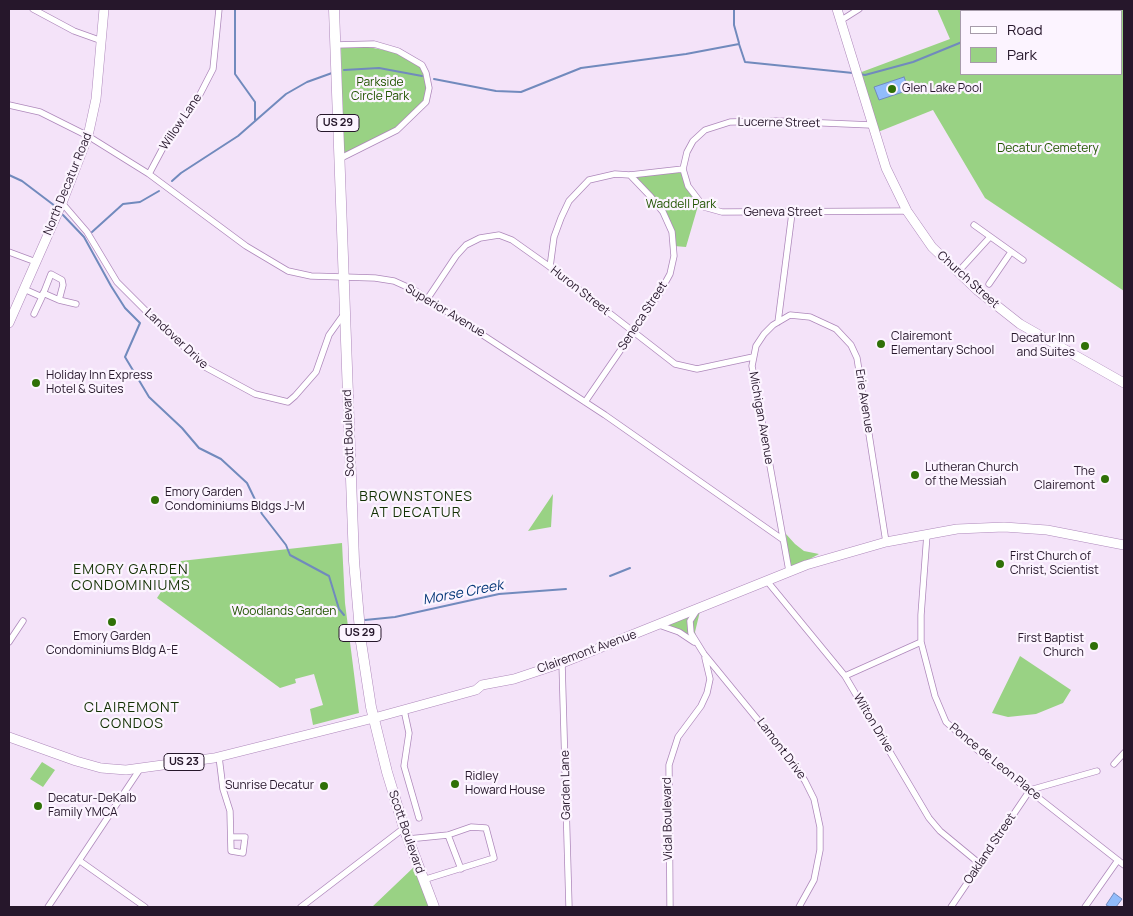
<!DOCTYPE html>
<html>
<head>
<meta charset="utf-8">
<style>
	body { margin:0 }
	#map { position:relative; width:1133px; height:916px; overflow:hidden; background:#f4e3f9; font-family:Manrope,sans-serif }
	canvas { display:block }
	.frame { position:absolute; inset:0; border:10px solid #26172b; pointer-events:none }
	.legend { position:absolute; left:960px; top:10px; width:162px; height:65px; box-sizing:border-box; background:#fcf4ff; border:1px solid #a69caa; margin:0; padding:6px 9px; list-style:none; font-size:15px; color:#26172b }
	.legend li { display:flex; align-items:center; gap:10px; height:25px }
	.legend b { width:25px; border:1px solid #a69caa }
</style>
</head>
<body>
<div id="map">
<canvas width="1133" height="916"></canvas>
<div class="frame"></div>
<ul class="legend">
<li><b style="height:6px;background:#fff"></b>Road</li>
<li><b style="height:14px;background:#99d284"></b>Park</li>
</ul>
</div>
<script>
const context = document.querySelector('canvas').getContext('2d');
context.lineJoin = 'round';
function fill(path, color) { context.fillStyle = color; context.fill(path, 'evenodd'); }
const poly = rows => new Path2D(rows.map(r => 'M' + r).join(''));
function trace(path, color, width, dash) { context.strokeStyle = color; context.lineWidth = width; context.lineCap = dash ? 'butt' : 'round'; context.setLineDash(dash || []); context.stroke(path); }
function label(font, color, halo, rows, align = 'center') {
  context.font = font + ' Manrope,sans-serif'; context.lineWidth = 4.5; context.setLineDash([]); context.textBaseline = 'middle'; context.strokeStyle = halo; context.fillStyle = color; for (const [text, x, y, turn = 0] of rows) {
    context.save(); context.translate(x, y); context.rotate((+turn || 0) * Math.PI / 180); context.textAlign = isNaN(turn) ? turn : align; if (halo) context.strokeText(text, 0, 0); context.fillText(text, 0, 0); context.restore();
  }
}
fill(poly([
	[937,9,1124,9,1124,291,985,198,933,110,873,134,859,73,950,39],
	[962,11,1122,11,1122,74,962,74],
	[341,42,400,53,421,67,426,75,426,91,423,103,400,125,373,143,342,155],
	[682,171,686,184,700,199,686,247,674,246,674,232,636,177],
	[553,494,551,527,528,531],
	[786,534,795,544,804,551,819,554,788,571],
	[342,543,345,603,359,713,313,725,310,709,323,705,314,674,295,679,296,683,280,688,157,598,181,561],
	[701,607,695,632,699,647,665,626],
	[1020,656,1071,690,1063,703,1036,714,1008,717,992,713],
	[42,762,55,770,43,787,30,779],
	[415,866,433,907,372,907]
]), '#99d284');
const water = poly([
	[904,77,909,90,879,100,874,87,904,77],
	[1114,893,1122,899,1116,907,1110,907,1106,905,1114,893]
]);
fill(water, '#91bcfb');
trace(water, '#718abd', 1);
trace(poly([
	[235,9,235,74,255,102,255,120],
	[734,9,734,25,739,43],
	[1041,11,1047,9],
	[344,70,379,68,422,76],
	[860,74,865,75,913,62,962,42],
	[434,79,496,91,521,92,581,68,686,54,739,44,745,62,853,73],
	[9,175,22,181,55,206],
	[172,181,181,173,238,136,286,94,307,82,332,73],
	[63,215,84,237],
	[92,232,123,204,140,202,159,191],
	[84,237,111,286,125,308,140,323,125,357,149,397,182,428,199,448,221,459,247,483,262,514,286,545,290,555,329,576,339,609,344,615],
	[610,576,630,568],
	[365,620,395,617,499,594,566,589]
]), '#718abd', 2);
const minor = poly([
	[33,9,74,31,102,41],
	[840,21,859,9],
	[335,45,374,44,398,51,422,65,426,73,429,88,426,102,397,130,339,159],
	[9,105,40,112,88,136,149,174,246,246,288,271,311,276,375,278,394,281,414,290,605,415,782,539],
	[871,125,778,121,730,122,705,130,693,141,687,152,683,169,688,186,704,207,722,212,907,211],
	[149,174,165,144,196,102,213,69,219,9],
	[62,203,87,232,117,282,152,317,205,367,255,394,288,402,295,396,316,372,329,335,344,314],
	[974,225,1023,260],
	[9,252,36,262],
	[550,267,554,237,561,218,569,201,589,180,615,174,630,175,683,169],
	[958,272,990,237],
	[989,284,1011,252],
	[24,289,42,297,51,274,62,280,63,285,59,300,76,304],
	[43,293,59,300],
	[428,298,456,256,466,245,480,238,499,235,512,240,550,267,675,364,697,369,753,357],
	[34,314,42,297],
	[778,322,792,213],
	[585,402,659,294,670,274,674,256,672,232,663,212,651,197,630,175],
	[927,534,921,615,921,642,935,696,946,722,975,748,1124,865],
	[789,571,752,366,756,346,764,334,773,325,790,315,810,317,836,329,851,345,857,358,886,542],
	[767,581,845,676,929,818,940,831,980,864],
	[697,610,690,621,691,633,704,654,794,764,805,781,814,799,820,827,820,850,814,880,799,907],
	[659,625,679,632,694,642],
	[9,642,23,621],
	[562,663,569,907],
	[845,676,921,642],
	[404,710,409,733,404,766,419,818],
	[219,757,223,789,230,811,231,851,243,853,245,837,232,837],
	[1114,764,1124,753],
	[448,835,461,869],
	[408,839,448,835,471,827,486,828,494,858,423,880],
	[80,861,145,907],
	[48,907,140,769],
	[301,907,404,828],
	[670,907,669,765,678,737,701,706,707,693,710,679,705,658],
	[951,907,1030,790,1097,771],
	[1085,907,1118,860]
]);
const secondary = poly([
	[837,9,886,168,907,211,932,247,977,290,1020,324,1124,383],
	[9,323,62,203,88,136,96,99,104,9],
	[374,718,476,690,482,685,514,679,562,663,806,565,886,542,957,529,1004,527,1047,530,1124,545]
]);
const primary = poly([
	[9,737,76,761,101,768,126,770,214,758,374,718]
]);
const trunk = poly([
	[334,9,354,561,361,642,371,707,387,772,404,828,434,907]
]);
trace(minor, '#ae88bb', 7);
trace(secondary, '#ae88bb', 10);
trace(primary, '#ae88bb', 10);
trace(trunk, '#ae88bb', 11);
trace(minor, '#fff', 5.5);
trace(secondary, '#fff', 9);
trace(primary, '#fff', 9);
trace(trunk, '#fff', 10);
for (const [x, y, r, color] of [
	[892,89,5,"#2f7007"],
	[881,344,5,"#2f7007"],
	[1085,346,5,"#2f7007"],
	[36,383,5,"#2f7007"],
	[915,475,5,"#2f7007"],
	[1105,479,5,"#2f7007"],
	[155,500,5,"#2f7007"],
	[1000,564,5,"#2f7007"],
	[112,622,5,"#2f7007"],
	[1094,646,5,"#2f7007"],
	[455,784,5,"#2f7007"],
	[324,786,5,"#2f7007"],
	[38,806,5,"#2f7007"]
]) { const dot = new Path2D(); dot.arc(x, y, r, 0, 2 * Math.PI); context.fillStyle = color; context.fill(dot); trace(dot, '#fcf4ff', 2); }
for (const [x, y, w] of [
	[338,123,42],
	[360,633,42],
	[184,762,40]
]) { const box = new Path2D(); box.roundRect(x - w / 2, y - 8.5, w, 17, 4); context.fillStyle = '#fcf4ff'; context.fill(box); trace(box, '#26172b', 1); }
label('bold 11px', '#26172b', null, [
	["US 29",338,123],
	["US 29",360,633],
	["US 23",184,762]
]);
label('12px', '#215401', '#fcf4ff', [
	["Parkside",380,83],
	["Circle Park",380,97],
	["Decatur Cemetery",1048,149],
	["Waddell Park",681,205],
	["Woodlands Garden",284,612]
]);
label('12px', '#26172b', '#fcf4ff', [
	["Glen Lake Pool",902,89],
	["Clairemont",891,337],
	["Elementary School",891,351],
	["Decatur Inn",1075,339,"right"],
	["and Suites",1075,353,"right"],
	["Holiday Inn Express",46,376],
	["Hotel & Suites",46,390],
	["Lutheran Church",925,468],
	["of the Messiah",925,482],
	["The",1095,472,"right"],
	["Clairemont",1095,486,"right"],
	["Emory Garden",165,493],
	["Condominiums Bldgs J-M",165,507],
	["First Church of",1010,557],
	["Christ, Scientist",1010,571],
	["Emory Garden",112,637,"center"],
	["Condominiums Bldg A-E",112,651,"center"],
	["First Baptist",1084,639,"right"],
	["Church",1084,653,"right"],
	["Ridley",465,777],
	["Howard House",465,791],
	["Sunrise Decatur",314,786,"right"],
	["Decatur-DeKalb",48,799],
	["Family YMCA",48,813]
], 'left');
label('12px', '#26172b', '#fcf4ff', [
	["Willow Lane",181,122,-56],
	["Lucerne Street",779,123,1],
	["North Decatur Road",68,184,-68],
	["Geneva Street",783,213],
	["Church Street",968,280,42],
	["Huron Street",580,291,38],
	["Superior Avenue",445,311,31],
	["Seneca Street",643,316,-57],
	["Landover Drive",176,339,43],
	["Erie Avenue",864,401,81],
	["Michigan Avenue",761,418,80],
	["Scott Boulevard",349,433,-92],
	["Clairemont Avenue",587,652,-20],
	["Wilton Drive",873,723,59],
	["Lamont Drive",781,749,53],
	["Ponce de Leon Place",995,762,39],
	["Garden Lane",566,785,-91],
	["Vidal Boulevard",668,819,-91],
	["Scott Boulevard",406,832,71],
	["Oakland Street",990,849,-56]
]);
context.letterSpacing = '1px';
label('14px', '#133104', '#fcf4ff', [
	["BROWNSTONES",416,497],
	["AT DECATUR",416,513],
	["EMORY GARDEN",131,570],
	["CONDOMINIUMS",131,586],
	["CLAIREMONT",132,708],
	["CONDOS",132,724]
]);
context.letterSpacing = '0px';
label('italic 14px', '#073979', '#fcf4ff', [
	["Morse Creek",463,593,-11]
]);
</script>
</body>
</html>
